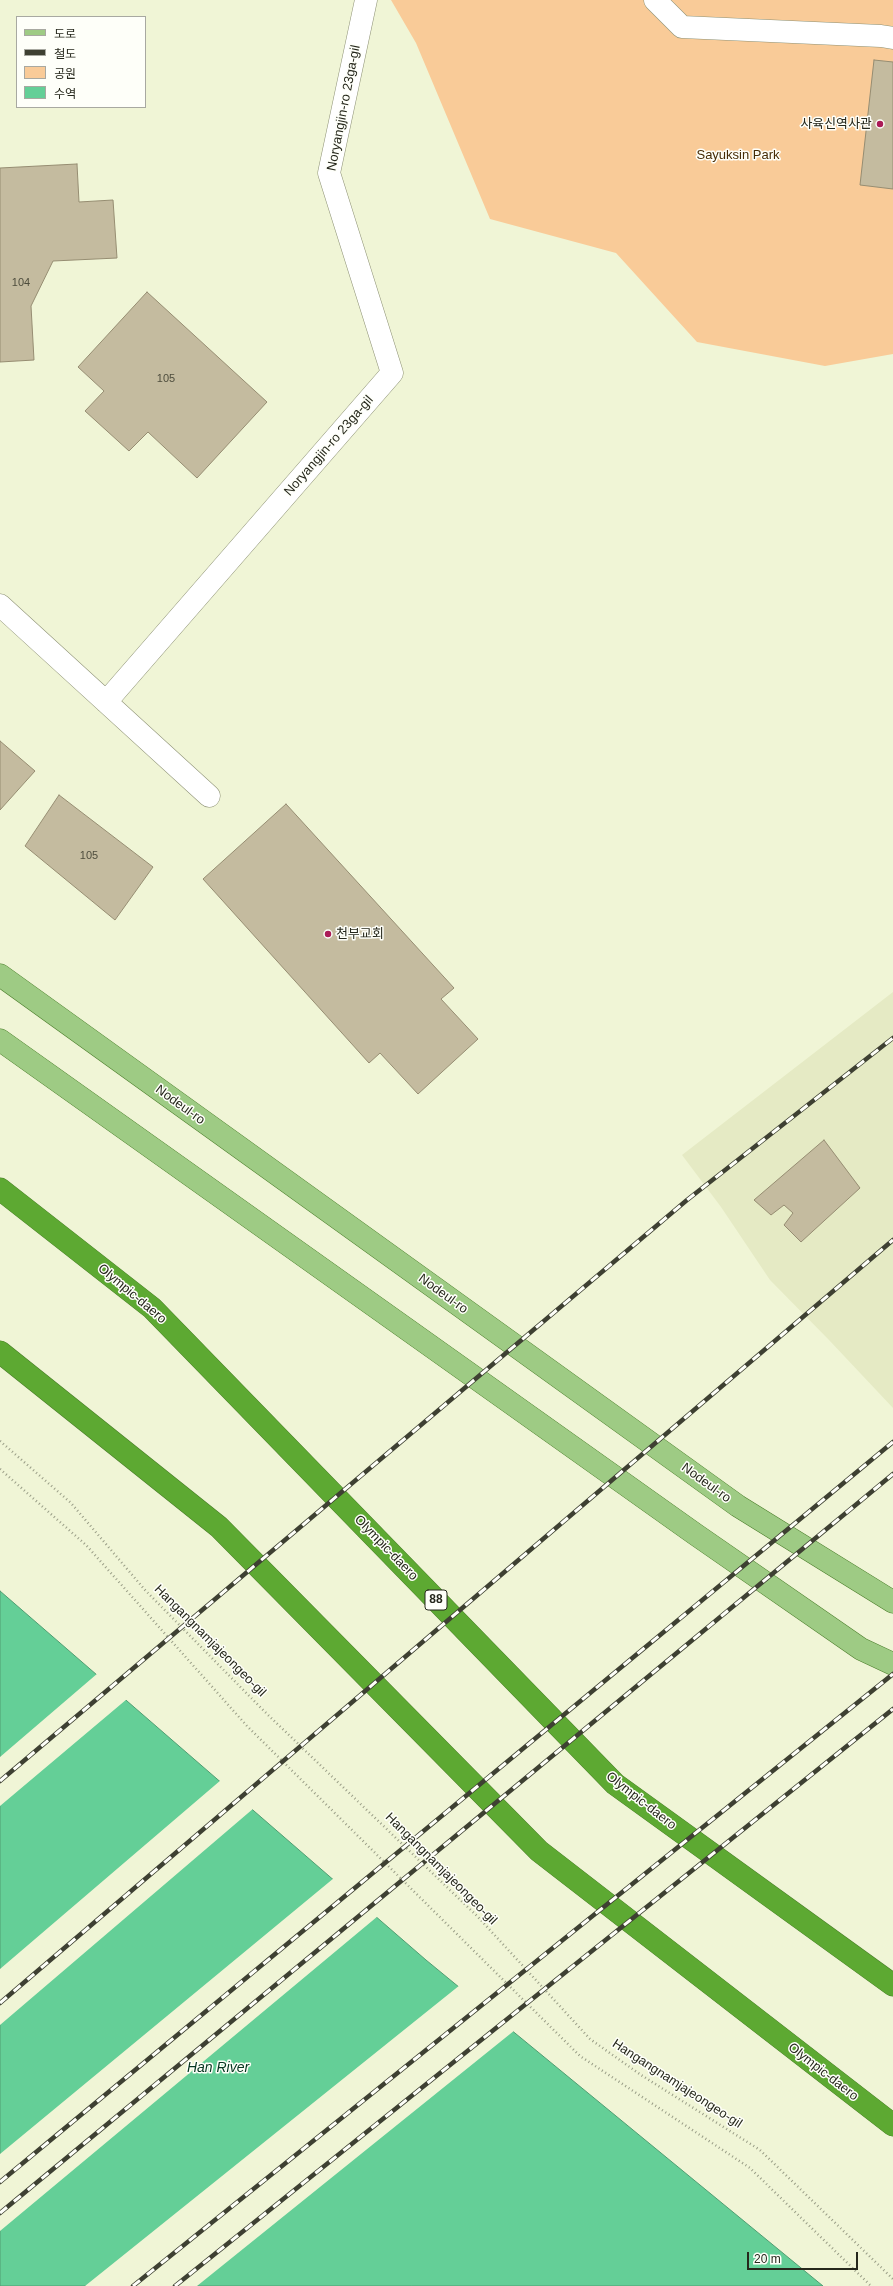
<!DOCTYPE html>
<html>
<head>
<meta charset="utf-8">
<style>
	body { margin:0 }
	#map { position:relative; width:893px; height:2286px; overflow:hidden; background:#f0f5d6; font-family:Arial,"Noto Sans KR",sans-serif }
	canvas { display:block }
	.legend { position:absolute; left:16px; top:16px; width:130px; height:92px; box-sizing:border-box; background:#fefff9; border:1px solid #a8a9a1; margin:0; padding:5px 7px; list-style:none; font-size:12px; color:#26281c }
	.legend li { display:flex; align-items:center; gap:8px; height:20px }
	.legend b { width:20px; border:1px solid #a8a9a1 }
	.scale { position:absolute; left:747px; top:2252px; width:111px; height:18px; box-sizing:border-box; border:2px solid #26281c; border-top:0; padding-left:5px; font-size:12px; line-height:14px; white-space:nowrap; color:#26281c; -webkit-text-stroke:3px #fefff9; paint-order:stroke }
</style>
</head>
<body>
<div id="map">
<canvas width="893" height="2286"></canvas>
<ul class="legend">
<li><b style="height:5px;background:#9ecb84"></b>도로</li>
<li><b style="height:5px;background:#3e4032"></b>철도</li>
<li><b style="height:11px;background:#f9cb98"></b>공원</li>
<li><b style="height:11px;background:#64cf97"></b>수역</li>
</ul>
<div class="scale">20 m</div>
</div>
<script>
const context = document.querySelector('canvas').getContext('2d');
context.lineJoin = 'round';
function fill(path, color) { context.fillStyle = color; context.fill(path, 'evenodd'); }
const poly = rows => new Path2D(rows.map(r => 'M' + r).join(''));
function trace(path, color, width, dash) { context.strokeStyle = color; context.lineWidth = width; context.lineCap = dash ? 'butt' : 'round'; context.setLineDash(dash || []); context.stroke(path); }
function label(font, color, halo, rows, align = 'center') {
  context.font = font + ' Arial,"Noto Sans KR",sans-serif'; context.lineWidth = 3; context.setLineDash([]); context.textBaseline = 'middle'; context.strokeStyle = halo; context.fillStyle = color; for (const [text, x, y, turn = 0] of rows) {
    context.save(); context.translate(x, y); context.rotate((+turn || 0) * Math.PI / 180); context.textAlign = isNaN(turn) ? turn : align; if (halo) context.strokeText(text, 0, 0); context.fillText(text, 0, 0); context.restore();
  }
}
fill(poly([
	[893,992,893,1408,829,1340,770,1280,721,1207,682,1155]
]), '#e5eac4');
fill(poly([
	[391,0,893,0,893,354,825,366,697,342,616,253,490,219,416,43]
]), '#f9cb98');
const water = poly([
	[0,1591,426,1960,823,2286,0,2286,0,1591]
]);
fill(water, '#64cf97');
trace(water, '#519d72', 1);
fill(poly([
	[98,1673,127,1699,0,1806,0,1757],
	[221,1780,254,1808,0,2025,0,1969],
	[334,1878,378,1916,0,2231,0,2154],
	[460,1985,515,2030,197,2286,85,2286]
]), '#f0f5d6');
const building = poly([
	[874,60,893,62,893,189,860,185,874,60],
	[77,164,79,202,113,200,117,258,53,261,31,306,34,360,0,362,0,168,77,164],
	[147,292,267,402,197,478,148,432,129,451,85,411,104,391,78,367,147,292],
	[0,741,35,771,0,810,0,741],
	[59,795,153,867,115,920,25,846,59,795],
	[286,804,454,988,441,999,478,1039,418,1094,380,1053,369,1063,203,879,286,804],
	[824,1140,860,1188,801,1242,784,1225,793,1213,784,1205,771,1215,754,1200,824,1140]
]);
fill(building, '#c4bb9f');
trace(building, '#968d72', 1);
const minor = poly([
	[655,0,682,27,881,36,893,38],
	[0,605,209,796],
	[106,702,392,373,329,173,366,0]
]);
const major = poly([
	[0,975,738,1506,893,1602],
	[0,1040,695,1534,861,1649,893,1664]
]);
const highway = poly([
	[0,1189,152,1308,615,1784,893,1985],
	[0,1352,219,1527,539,1851,893,2125]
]);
trace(minor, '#8e9276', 23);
trace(major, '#4a7c2a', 23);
trace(highway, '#4a7c2a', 23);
trace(poly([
	[0,1441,71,1503,145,1590,264,1711,478,1917,590,2039,641,2075,760,2150,893,2279],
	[0,1469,86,1545,247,1726,580,2056,750,2168,871,2286]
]), '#999d86', 2.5, [1, 3]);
trace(minor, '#fff', 22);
trace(major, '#9ecb84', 22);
trace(highway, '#5da932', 22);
const rail = poly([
	[0,1781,687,1200,893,1038],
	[0,2003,893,1240],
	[0,2182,893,1442],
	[0,2213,893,1474],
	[133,2286,893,1674],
	[175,2286,893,1709]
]);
trace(rail, '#3e4032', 4.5);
trace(rail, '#fefff9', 3, [9]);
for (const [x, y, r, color] of [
	[880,124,4,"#ab1b57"],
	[328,934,4,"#ab1b57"]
]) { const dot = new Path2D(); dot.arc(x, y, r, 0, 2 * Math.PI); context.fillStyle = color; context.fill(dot); trace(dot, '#fefff9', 1.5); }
label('11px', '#4e4d3d', null, [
	["104",21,283],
	["105",166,379],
	["105",89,856]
]);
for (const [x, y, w] of [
	[436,1600,22]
]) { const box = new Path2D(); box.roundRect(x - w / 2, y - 10, w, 20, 3); context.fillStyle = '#fefff9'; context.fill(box); trace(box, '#26281c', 1); }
label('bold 12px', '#26281c', null, [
	["88",436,1600]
]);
label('13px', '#26281c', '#fefff9', [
	["Noryangjin-ro 23ga-gil",344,108,-79],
	["Noryangjin-ro 23ga-gil",329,446,-49],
	["Nodeul-ro",180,1105,36],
	["Olympic-daero",132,1294,40],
	["Nodeul-ro",443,1294,36],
	["Nodeul-ro",706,1483,36],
	["Olympic-daero",386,1548,46],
	["Hangangnamjajeongeo-gil",210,1641,45],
	["Olympic-daero",641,1801,38],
	["Hangangnamjajeongeo-gil",441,1869,45],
	["Olympic-daero",823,2072,38],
	["Hangangnamjajeongeo-gil",677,2084,33]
]);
label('13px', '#26281c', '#fefff9', [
	["사육신역사관",872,124],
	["천부교회",336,934,"left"]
], 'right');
label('13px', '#462b05', '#fefff9', [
	["Sayuksin Park",738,155]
]);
label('italic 14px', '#04351f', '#fefff9', [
	["Han River",218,2068]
]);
</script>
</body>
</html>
